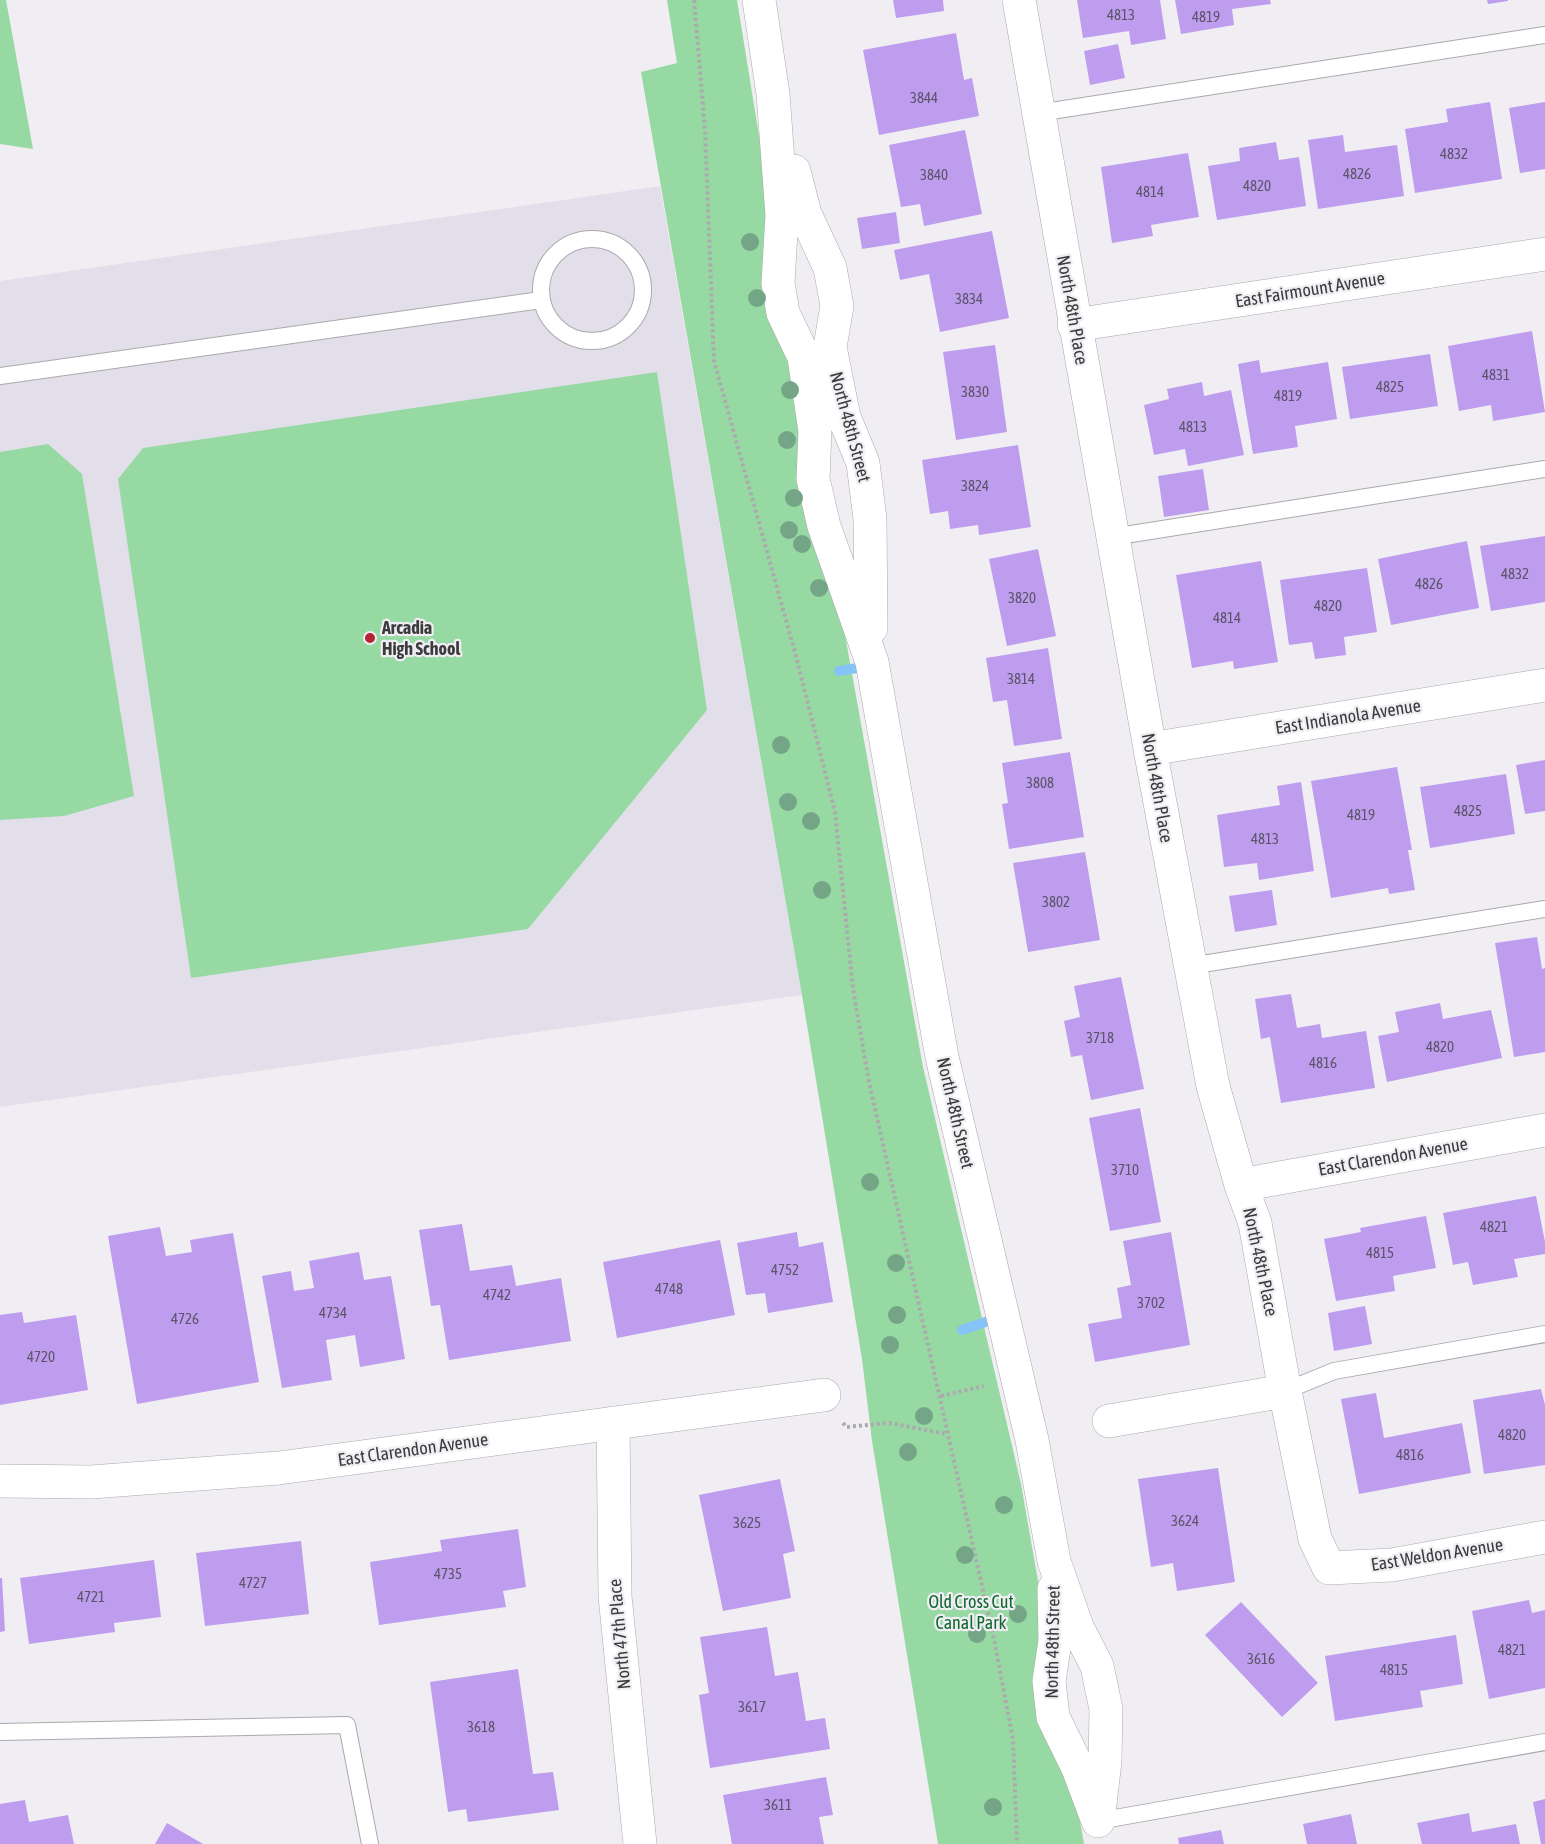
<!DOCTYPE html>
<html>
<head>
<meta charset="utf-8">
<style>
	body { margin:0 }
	canvas { display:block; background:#f0eef3 }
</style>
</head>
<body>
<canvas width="1545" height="1844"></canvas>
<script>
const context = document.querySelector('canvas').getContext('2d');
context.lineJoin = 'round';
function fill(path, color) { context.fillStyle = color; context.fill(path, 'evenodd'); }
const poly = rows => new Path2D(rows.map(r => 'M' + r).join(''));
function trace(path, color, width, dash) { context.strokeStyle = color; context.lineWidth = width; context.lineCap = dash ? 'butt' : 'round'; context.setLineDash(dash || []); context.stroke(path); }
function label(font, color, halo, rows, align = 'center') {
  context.font = font + ' "Asap Condensed",sans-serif'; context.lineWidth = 4.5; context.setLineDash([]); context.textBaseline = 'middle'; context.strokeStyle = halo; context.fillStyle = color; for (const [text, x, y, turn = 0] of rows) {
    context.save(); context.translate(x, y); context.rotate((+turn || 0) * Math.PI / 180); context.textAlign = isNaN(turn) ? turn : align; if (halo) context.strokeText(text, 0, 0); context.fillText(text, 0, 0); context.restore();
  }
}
fill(poly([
	[660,186,802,995,0,1107,0,281]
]), '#e3dfea');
fill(poly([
	[0,0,6,0,33,149,0,144],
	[667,0,737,0,795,358,923,1067,1021,1484,1084,1844,938,1844,872,1441,862,1359,802,995,641,72,677,63],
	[657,372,707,710,528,929,191,978,118,479,143,448],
	[48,444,82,474,134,796,64,816,0,820,0,452]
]), '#97d9a3');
trace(poly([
	[839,671,869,666],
	[962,1330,1000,1317]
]), '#86c3f6', 10);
fill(poly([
	[893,0,943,0,944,11,896,18],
	[1077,0,1160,0,1166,39,1131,45,1129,31,1083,38],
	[1175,0,1270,0,1271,4,1232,9,1234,25,1181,34],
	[1487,0,1508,0,1508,1,1488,4],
	[956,33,964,80,972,78,979,116,879,135,863,50],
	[1118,44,1125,78,1090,85,1084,51],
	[1490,102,1502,179,1415,193,1405,129,1448,122,1446,109],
	[1545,102,1545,169,1520,173,1509,108],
	[965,130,982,214,924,226,920,204,901,207,889,145],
	[1343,135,1345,152,1397,145,1404,196,1318,209,1308,140],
	[1276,142,1279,160,1299,157,1306,206,1217,220,1208,166,1240,161,1239,148],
	[1188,153,1199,217,1151,225,1153,236,1112,243,1101,167],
	[896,212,900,243,862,249,857,218],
	[992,231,1009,318,940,332,929,274,900,280,894,250],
	[1532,331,1545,412,1493,421,1491,405,1459,411,1448,346],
	[995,345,1007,432,956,440,943,352],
	[1430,354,1438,406,1350,419,1342,367],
	[1259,360,1261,373,1328,362,1337,419,1295,426,1298,447,1253,454,1238,364],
	[1202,382,1204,396,1231,390,1244,455,1188,466,1185,449,1154,455,1144,405,1169,399,1167,389],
	[1018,445,1031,527,979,535,978,525,950,529,948,511,930,514,922,460],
	[1203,469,1209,510,1164,517,1158,476],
	[1545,536,1545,602,1491,611,1480,546],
	[1467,541,1479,608,1391,625,1378,559],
	[1038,549,1056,636,1007,646,989,559],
	[1261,561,1278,662,1234,669,1233,661,1192,668,1176,575],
	[1367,568,1377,632,1344,637,1346,655,1315,659,1312,642,1289,645,1280,580],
	[1048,648,1062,739,1014,746,1007,700,993,702,986,658],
	[1070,752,1084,837,1009,849,1002,804,1008,803,1002,763],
	[1545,760,1545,811,1525,814,1516,765],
	[1397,767,1412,850,1408,850,1415,890,1389,894,1388,888,1331,898,1311,781],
	[1506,774,1515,834,1430,848,1420,787],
	[1301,782,1314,871,1259,880,1257,863,1224,867,1217,815,1280,805,1277,786],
	[1085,852,1100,940,1028,952,1013,863],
	[1272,890,1277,925,1235,932,1229,896],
	[1537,937,1542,969,1545,968,1545,1052,1514,1057,1495,943],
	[1121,977,1144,1089,1091,1100,1082,1055,1071,1057,1064,1021,1080,1017,1074,986],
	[1291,994,1297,1028,1320,1024,1322,1038,1366,1031,1375,1088,1281,1103,1270,1037,1261,1039,1255,999],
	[1440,1003,1443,1019,1491,1010,1502,1058,1387,1082,1378,1036,1399,1032,1395,1012],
	[1140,1108,1161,1222,1110,1231,1089,1118],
	[1536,1196,1545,1242,1545,1254,1514,1259,1518,1277,1473,1285,1468,1262,1453,1265,1443,1213],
	[1426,1216,1436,1268,1393,1276,1395,1291,1336,1301,1324,1239,1361,1232,1360,1228],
	[462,1224,470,1271,512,1265,516,1286,561,1278,571,1341,449,1360,440,1305,431,1306,419,1230],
	[160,1227,166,1256,192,1252,190,1240,233,1233,259,1382,137,1404,108,1236],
	[797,1232,799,1247,823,1242,833,1302,768,1313,765,1293,746,1295,737,1243],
	[1171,1232,1190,1345,1095,1362,1088,1324,1122,1318,1117,1288,1131,1285,1123,1241],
	[720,1240,735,1315,617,1338,603,1262],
	[359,1252,364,1280,391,1276,405,1359,360,1367,355,1335,326,1340,332,1380,282,1388,262,1276,291,1271,294,1291,314,1288,309,1261],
	[1365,1306,1372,1344,1334,1351,1328,1313],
	[22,1312,24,1323,76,1315,88,1390,0,1405,0,1315],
	[1541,1389,1545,1405,1545,1465,1484,1474,1473,1400],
	[1376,1393,1384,1438,1462,1423,1471,1473,1359,1494,1341,1399],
	[1218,1468,1235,1582,1177,1591,1173,1563,1151,1567,1138,1479],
	[780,1479,795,1551,783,1554,791,1598,723,1611,699,1495],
	[518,1529,526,1587,503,1591,506,1607,379,1625,370,1562,442,1551,440,1540],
	[301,1541,309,1614,205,1626,196,1553],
	[154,1560,161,1617,114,1623,115,1632,29,1644,20,1578],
	[0,1578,2,1578,5,1631,0,1632],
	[1529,1600,1532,1613,1545,1610,1545,1688,1489,1699,1472,1611],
	[1241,1602,1318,1683,1282,1717,1205,1635],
	[767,1627,775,1676,798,1672,806,1721,825,1718,830,1749,710,1768,699,1695,709,1693,700,1637],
	[1456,1635,1463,1684,1420,1691,1423,1707,1335,1721,1325,1656],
	[518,1669,533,1774,553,1772,559,1810,468,1822,466,1809,448,1812,430,1682],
	[826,1777,833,1815,819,1817,824,1844,732,1844,723,1795],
	[1545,1799,1545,1844,1541,1844,1533,1802],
	[25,1800,29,1822,68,1815,74,1844,0,1844,0,1804],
	[1469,1813,1472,1832,1516,1824,1520,1844,1422,1844,1417,1823],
	[1351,1814,1357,1844,1307,1844,1303,1824],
	[167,1823,203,1844,155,1844],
	[1221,1830,1224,1844,1179,1844,1178,1838]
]), '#be9def');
const service = poly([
	[1038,113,1545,35],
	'541 290a51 51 0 1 1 102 0a51 51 0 1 1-102 0Z',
	[0,376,541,300],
	[1112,537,1545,469],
	[1190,966,1545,909],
	[1285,1391,1334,1371,1545,1334],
	[0,1732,347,1725,370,1844],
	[1098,1821,1545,1742]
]);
const minor = poly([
	[1019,0,1150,749,1213,1086,1241,1185,1255,1223,1285,1391,1315,1539,1329,1568,1392,1565,1545,1537],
	[1074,325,1545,254],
	[1150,749,1545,685],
	[1241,1185,1545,1130],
	[1109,1421,1285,1391],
	[613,1423,615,1596,640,1844],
	[0,1481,91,1482,279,1468,824,1395]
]);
const tertiary = poly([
	[759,0,773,94,782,215,778,283,783,313,804,357,815,431,813,479,824,526,872,662,942,1057,1032,1440,1054,1561,1077,1627,1097,1666,1106,1709,1105,1761,1098,1821],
	[794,171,805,214,830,268,837,306,830,347,844,417,863,463,870,519,871,628],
	[1054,1589,1055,1641,1049,1681,1053,1717,1078,1768,1096,1816]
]);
trace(service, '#aba9ad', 18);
trace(minor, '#aba9ad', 34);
trace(tertiary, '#aba9ad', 34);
trace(poly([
	[694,0,705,130,714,361,796,656,835,812,853,989,869,1082,995,1644,1013,1740,1017,1844],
	[941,1396,984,1386],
	[843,1423,846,1427,889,1423,947,1434]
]), '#abaaad', 4, [3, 3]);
trace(service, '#fff', 16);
trace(minor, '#fff', 33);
trace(tertiary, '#fff', 33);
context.fillStyle = '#74a587';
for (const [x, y] of [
	[750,242],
	[757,298],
	[790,390],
	[787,440],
	[794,498],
	[789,530],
	[802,544],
	[819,588],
	[781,745],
	[788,802],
	[811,821],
	[822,890],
	[870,1182],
	[896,1263],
	[897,1315],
	[890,1345],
	[924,1416],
	[908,1452],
	[1004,1505],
	[965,1555],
	[1018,1614],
	[977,1634],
	[993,1807]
]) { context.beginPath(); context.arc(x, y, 9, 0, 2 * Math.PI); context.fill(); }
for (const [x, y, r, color] of [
	[370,638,6,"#b52334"]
]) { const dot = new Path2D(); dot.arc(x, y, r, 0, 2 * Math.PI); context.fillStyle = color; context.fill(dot); trace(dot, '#f0eef3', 2); }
label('15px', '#5c5469', null, [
	["4813",1121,15],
	["4819",1206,17],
	["3844",924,98],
	["4832",1454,154],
	["4826",1357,174],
	["3840",934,175],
	["4820",1257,186],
	["4814",1150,192],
	["3834",969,299],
	["4831",1496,375],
	["4825",1390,387],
	["3830",975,392],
	["4819",1288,396],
	["4813",1193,427],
	["3824",975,486],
	["4832",1515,574],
	["4826",1429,584],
	["3820",1022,598],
	["4820",1328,606],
	["4814",1227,618],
	["3814",1021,679],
	["3808",1040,783],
	["4825",1468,811],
	["4819",1361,815],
	["4813",1265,839],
	["3802",1056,902],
	["3718",1100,1038],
	["4820",1440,1047],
	["4816",1323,1063],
	["3710",1125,1170],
	["4821",1494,1227],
	["4815",1380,1253],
	["4752",785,1270],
	["4748",669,1289],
	["4742",497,1295],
	["3702",1151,1303],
	["4734",333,1313],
	["4726",185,1319],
	["4720",41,1357],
	["4820",1512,1435],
	["4816",1410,1455],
	["3624",1185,1521],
	["3625",747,1523],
	["4735",448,1574],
	["4727",253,1583],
	["4721",91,1597],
	["4821",1512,1650],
	["3616",1261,1659],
	["4815",1394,1670],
	["3617",752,1707],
	["3618",481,1727],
	["3611",778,1805]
]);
label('18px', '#3b3b3c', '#f0eef3', [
	["East Fairmount Avenue",1310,290,-9],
	["North 48th Place",1072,310,80],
	["North 48th Street",850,427,75],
	["East Indianola Avenue",1348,717,-9],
	["North 48th Place",1157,788,80],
	["North 48th Street",955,1113,77],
	["East Clarendon Avenue",1393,1157,-10],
	["North 48th Place",1260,1262,78],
	["East Clarendon Avenue",413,1450,-8],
	["East Weldon Avenue",1437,1555,-9],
	["North 47th Place",620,1634,-95],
	["North 48th Street",1053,1642,-89]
]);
label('bold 18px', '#3b3b3c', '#f0eef3', [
	["Arcadia",382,628],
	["High School",382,649]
], 'left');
label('18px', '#0f692f', '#f0eef3', [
	["Old Cross Cut",971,1602],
	["Canal Park",971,1623]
]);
</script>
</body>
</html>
